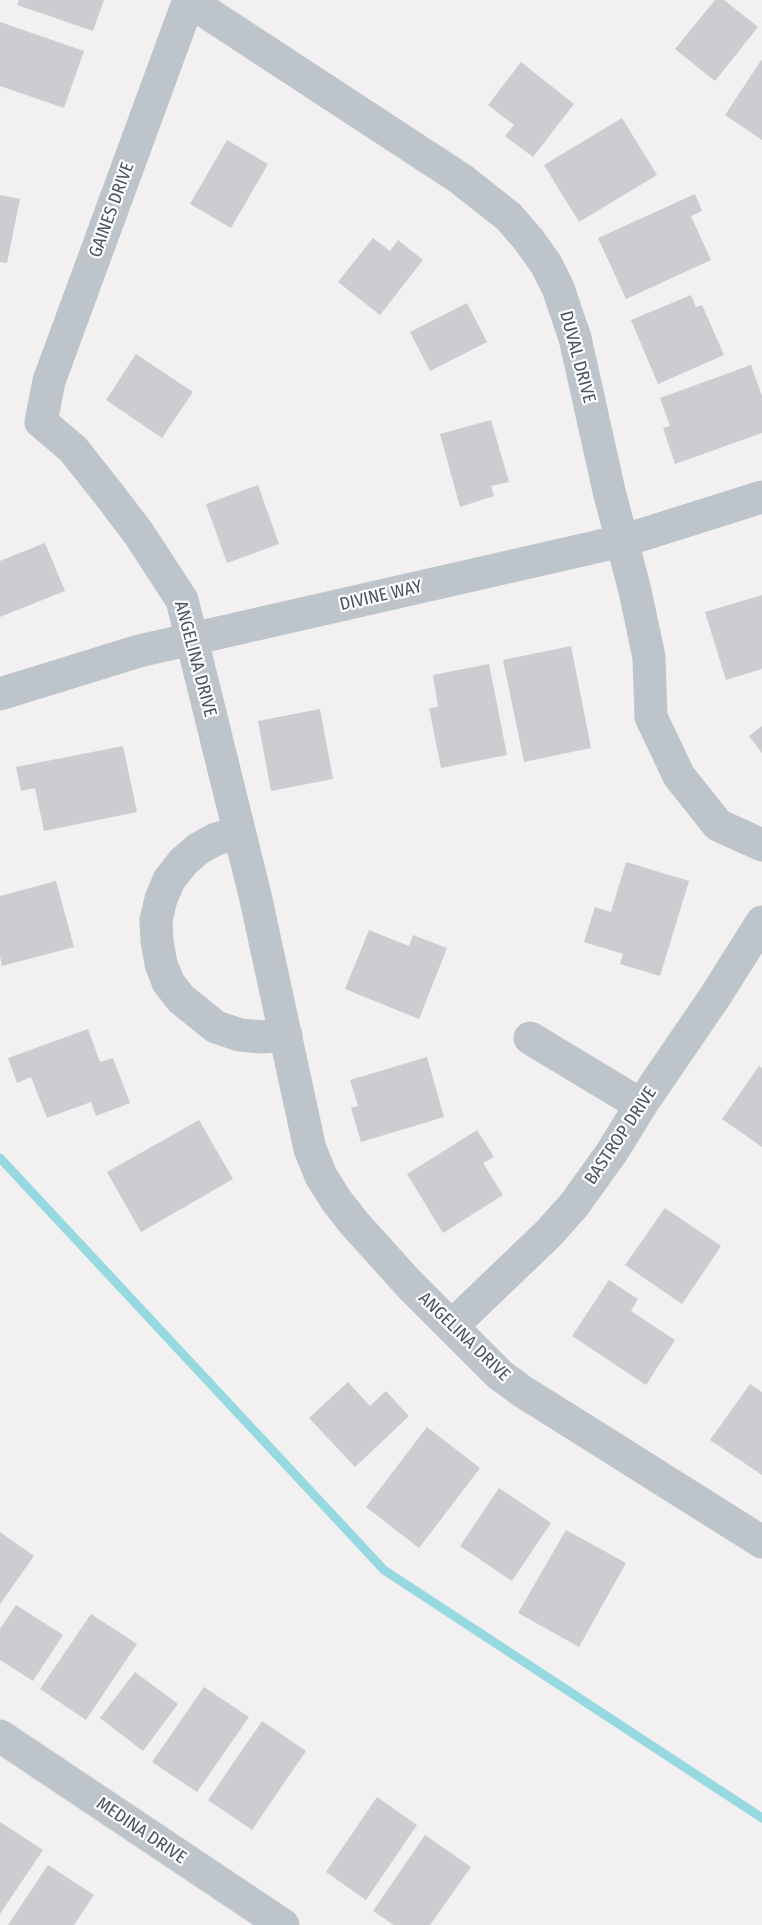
<!DOCTYPE html>
<html>
<head>
<meta charset="utf-8">
<style>
	body { margin:0 }
	canvas { display:block; background:#f2f0f0 }
</style>
</head>
<body>
<canvas width="762" height="1925"></canvas>
<script>
const context = document.querySelector('canvas').getContext('2d');
context.lineJoin = 'round';
const poly = rows => new Path2D(rows.map(r => 'M' + r).join(''));
function trace(path, color, width, dash) { context.strokeStyle = color; context.lineWidth = width; context.lineCap = dash ? 'butt' : 'round'; context.setLineDash(dash || []); context.stroke(path); }
function fill(path, color) { context.fillStyle = color; context.fill(path, 'evenodd'); }
function label(font, color, halo, rows, align = 'center') {
  context.font = font + ' "Fira Sans Condensed",sans-serif'; context.lineWidth = 4.5; context.setLineDash([]); context.textBaseline = 'middle'; context.strokeStyle = halo; context.fillStyle = color; for (const [text, x, y, turn = 0] of rows) {
    context.save(); context.translate(x, y); context.rotate((+turn || 0) * Math.PI / 180); context.textAlign = isNaN(turn) ? turn : align; if (halo) context.strokeText(text, 0, 0); context.fillText(text, 0, 0); context.restore();
  }
}
trace(poly([
	[0,1158,384,1570,762,1818]
]), '#96d9e1', 9);
fill(poly([
	[19,0,104,0,93,31,17,5],
	[715,0,724,0,758,27,715,81,675,49],
	[0,22,84,51,64,108,0,86],
	[762,59,762,140,725,115],
	[521,62,574,104,533,157,505,136,514,125,488,105],
	[622,118,657,175,579,222,544,165],
	[227,140,268,164,231,228,190,204],
	[695,194,702,211,691,216,711,260,626,299,598,238],
	[0,195,20,199,7,263,0,262],
	[373,238,390,251,398,240,423,260,380,315,338,282],
	[691,295,696,307,702,305,724,355,658,384,631,320],
	[467,303,487,342,430,371,410,332],
	[136,354,193,392,162,438,106,400],
	[751,365,762,396,762,433,675,464,663,428,670,426,660,398],
	[491,420,509,482,491,486,494,496,460,507,440,434],
	[258,485,279,544,227,563,206,504],
	[45,543,65,591,0,617,0,561],
	[762,595,762,669,726,680,705,612],
	[571,646,591,748,524,762,503,660],
	[489,664,507,755,441,768,429,708,438,707,433,675],
	[320,709,333,779,271,791,258,721],
	[762,726,762,753,749,736],
	[123,746,137,812,44,831,35,788,21,791,16,767],
	[626,862,689,881,660,976,620,964,623,954,584,942,595,907,611,912],
	[56,881,74,947,2,966,0,956,0,896],
	[369,930,409,946,413,935,447,948,419,1019,345,989],
	[88,1029,100,1062,113,1058,130,1103,96,1116,91,1102,47,1118,31,1077,17,1083,8,1058],
	[427,1057,444,1117,361,1142,351,1108,358,1106,350,1080],
	[759,1066,762,1068,762,1147,722,1119],
	[199,1120,233,1179,141,1232,107,1172],
	[477,1130,494,1157,483,1163,503,1195,443,1233,407,1174],
	[665,1208,721,1246,682,1304,625,1265],
	[609,1280,638,1299,631,1311,675,1340,646,1385,572,1336],
	[348,1382,370,1406,386,1391,409,1416,355,1467,309,1418],
	[750,1384,762,1392,762,1475,710,1440],
	[427,1427,480,1468,419,1548,366,1507],
	[499,1488,551,1523,512,1581,460,1546],
	[566,1530,626,1563,579,1647,518,1613],
	[0,1532,34,1556,0,1604],
	[16,1605,63,1635,33,1681,0,1660,0,1629],
	[91,1614,137,1644,86,1720,40,1689],
	[135,1672,178,1704,143,1751,100,1718],
	[204,1687,249,1717,197,1792,152,1762],
	[262,1721,306,1751,252,1830,208,1800],
	[377,1797,417,1825,366,1900,326,1872],
	[0,1822,43,1850,0,1914],
	[425,1835,471,1867,430,1925,394,1925,373,1911],
	[48,1865,94,1895,74,1925,8,1925]
]), '#cbcdd1');
trace(poly([
	[189,0,49,381,41,422,73,449,111,497,139,534,182,600,255,895,310,1149,321,1176,336,1200,354,1223,409,1284,500,1375,522,1391,762,1542],
	[189,1,461,179,509,217,528,239,546,264,558,288,575,338,609,491,635,591,649,657,651,717,679,776,718,825,762,845],
	[0,694,139,651,622,541,762,497],
	[239,833,216,839,198,849,183,862,169,880,161,899,156,920,157,941,161,964,168,982,181,999,216,1027,240,1035,262,1037,286,1035],
	[530,1038,641,1105],
	[452,1326,549,1233,574,1205,612,1152,641,1105,716,995,762,922],
	[0,1736,283,1925]
]), '#bdc5ca', 33);
label('18px', '#4a545b', '#fff', [
	["GAINES DRIVE",112,210,-70],
	["DUVAL DRIVE",577,357,75],
	["DIVINE WAY",381,596,-13],
	["ANGELINA DRIVE",195,659,75],
	["BASTROP DRIVE",621,1136,-56],
	["ANGELINA DRIVE",464,1337,44],
	["MEDINA DRIVE",141,1831,34]
]);
</script>
</body>
</html>
